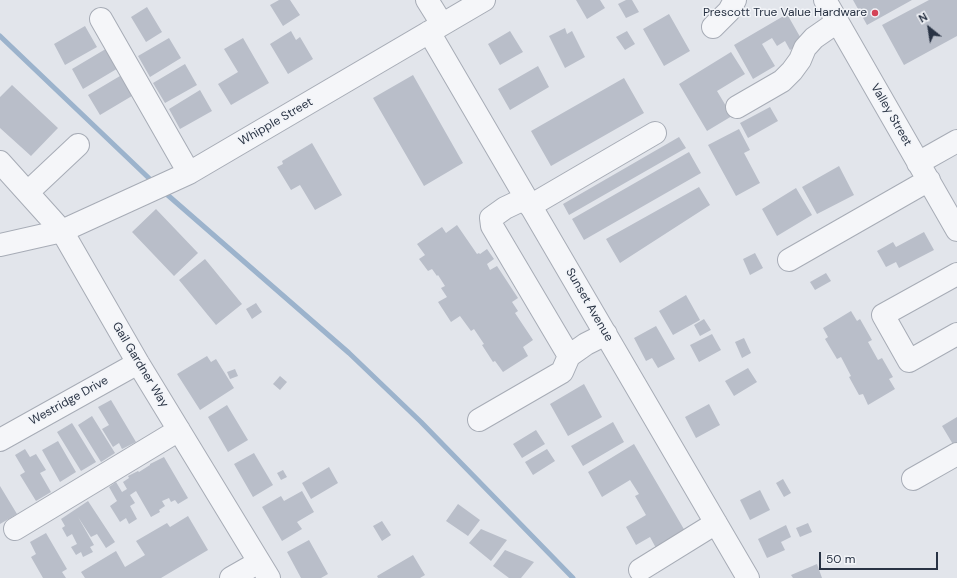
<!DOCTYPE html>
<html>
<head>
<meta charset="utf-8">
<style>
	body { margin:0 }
	#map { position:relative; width:957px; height:578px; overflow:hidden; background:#e2e5eb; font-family:"DM Sans",sans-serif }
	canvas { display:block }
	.north { position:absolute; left:909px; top:8px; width:40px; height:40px; -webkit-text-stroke:3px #f2f4f8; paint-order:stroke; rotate:330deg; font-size:11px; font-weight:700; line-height:16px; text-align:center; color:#293344 }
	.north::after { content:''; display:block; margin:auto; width:14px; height:18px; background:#293344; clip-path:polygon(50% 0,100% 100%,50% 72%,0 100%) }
	.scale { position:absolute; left:819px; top:552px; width:119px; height:18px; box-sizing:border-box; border:2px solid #293344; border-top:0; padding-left:5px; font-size:12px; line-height:14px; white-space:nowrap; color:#293344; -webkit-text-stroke:3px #f2f4f8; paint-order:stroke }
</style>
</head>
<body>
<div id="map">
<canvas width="957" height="578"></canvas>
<div class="north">N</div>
<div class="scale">50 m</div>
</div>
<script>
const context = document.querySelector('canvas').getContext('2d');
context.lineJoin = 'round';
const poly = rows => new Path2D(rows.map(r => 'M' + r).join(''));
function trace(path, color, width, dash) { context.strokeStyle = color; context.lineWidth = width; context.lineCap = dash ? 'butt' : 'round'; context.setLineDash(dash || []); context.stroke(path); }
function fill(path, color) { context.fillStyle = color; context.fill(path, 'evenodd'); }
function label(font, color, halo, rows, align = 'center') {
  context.font = font + ' "DM Sans",sans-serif'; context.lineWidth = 3; context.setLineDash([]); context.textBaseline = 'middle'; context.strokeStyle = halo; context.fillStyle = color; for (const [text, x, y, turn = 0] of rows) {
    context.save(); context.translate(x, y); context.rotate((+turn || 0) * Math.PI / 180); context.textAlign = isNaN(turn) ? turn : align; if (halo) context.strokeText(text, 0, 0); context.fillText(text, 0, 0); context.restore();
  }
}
trace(poly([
	[0,36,154,183],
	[163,191,349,353,421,422,573,578]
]), '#9cb3cc', 5);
fill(poly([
	[279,0,290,0,300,15,283,26,270,5],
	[576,0,600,0,605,8,587,19],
	[626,0,632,0,639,12,626,18,618,4],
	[853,0,912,0,867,25],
	[929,0,957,0,957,36,904,65,882,25],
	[147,7,162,32,146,42,131,17],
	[669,14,690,51,664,66,643,29],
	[787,14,803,42,790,50,785,41,777,46,772,38,762,44,775,66,753,79,734,45],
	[85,26,97,47,65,65,54,44],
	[565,28,567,34,572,31,585,57,565,68,549,36],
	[291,31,296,40,300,37,313,59,288,74,270,44],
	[510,31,523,52,500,65,488,44],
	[627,31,635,44,625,50,616,37],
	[169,38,181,58,150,77,138,56],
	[243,38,269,83,231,105,218,84,238,72,224,49],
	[109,47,120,67,83,89,72,69],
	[731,52,745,74,717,91,732,116,707,131,679,84],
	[185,64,197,85,165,103,153,83],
	[538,66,549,87,510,110,498,89],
	[125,73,137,93,100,115,88,95],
	[413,75,463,163,424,186,373,98],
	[624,78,644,113,551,166,531,131],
	[12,85,58,128,31,156,0,128,0,97],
	[200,90,212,111,180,129,169,109],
	[770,107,778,121,748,138,740,123],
	[739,129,750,150,744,153,760,183,736,196,708,145],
	[679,137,686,148,569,215,563,204],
	[312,143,342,195,315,210,300,185,291,190,277,167,283,164,282,161],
	[689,152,701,173,584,240,572,219],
	[839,166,854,195,817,214,802,187],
	[699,187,710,205,620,263,606,239],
	[796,188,812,215,777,236,762,209],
	[156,209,198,253,174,276,132,232],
	[457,225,477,254,479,253,480,254,487,249,494,259,487,264,490,270,497,266,518,298,512,302,518,311,515,313,533,340,523,347,528,356,503,372,495,361,493,362,482,345,484,344,474,329,471,331,460,316,451,322,438,302,447,297,441,288,445,286,438,275,437,276,432,269,428,271,419,259,425,255,417,244,442,227,446,233],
	[924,232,934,250,899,268,896,262,886,267,877,251,893,242,896,247],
	[755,253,763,268,750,275,743,259],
	[205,259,242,304,216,325,179,280],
	[826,273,831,281,815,290,810,282],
	[686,295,700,320,673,335,659,311],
	[256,303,262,312,252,319,246,309],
	[851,311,857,321,860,319,872,340,868,342,878,360,882,358,893,377,889,379,895,389,868,405,863,394,859,395,849,377,851,376,841,357,837,359,825,339,828,337,823,328],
	[704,319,711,330,700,336,694,325],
	[656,326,675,359,658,368,652,358,646,361,634,338],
	[712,334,721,350,699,362,690,345],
	[744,338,751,353,742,358,735,342],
	[207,356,211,362,216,359,234,388,200,410,177,374],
	[748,368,757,382,734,396,725,381],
	[235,369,238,376,230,379,227,372],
	[280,376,287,382,280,390,273,384],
	[584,384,602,417,568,436,550,404],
	[111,400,136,442,122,449,119,443,113,447,102,429,109,425,98,407],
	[709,404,720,425,696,438,685,417],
	[227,405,248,440,228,452,208,417],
	[92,416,115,453,101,462,78,425],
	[957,417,957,451,942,426],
	[613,422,624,442,583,466,571,446],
	[72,423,96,462,81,471,57,432],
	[536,430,545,444,522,458,513,444],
	[58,441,76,472,60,482,42,450],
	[634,444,685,531,656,548,650,537,636,545,626,527,646,515,635,496,639,494,630,480,602,497,588,472],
	[25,449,30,457,36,454,46,470,40,473,51,492,36,501,20,475,25,472,15,455],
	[547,449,555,461,533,475,525,462],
	[254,453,273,485,253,497,234,464],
	[164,457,188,498,178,504,175,500,171,502,169,498,162,501,165,506,159,510,160,512,151,517,136,491,130,495,135,503,130,506,137,519,129,524,126,518,120,522,110,506,117,501,109,487,116,482,122,492,127,489,123,482,129,478,128,476,138,471,139,472,150,465,150,464],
	[329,467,338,483,311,499,302,483],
	[283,470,287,477,281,480,277,473],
	[783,479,791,493,784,497,776,483],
	[0,486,17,514,0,524],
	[760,490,770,510,750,520,740,500],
	[302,491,314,512,297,522,302,529,282,541,262,507,281,496,284,501],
	[88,501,115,542,106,548,97,534,91,537,78,517,94,545,90,547,93,552,83,557,81,552,76,555,71,547,77,544,72,534,67,537,62,528,65,526,61,519],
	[458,504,480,520,468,536,446,521],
	[188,516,208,550,161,578,85,578,81,572,116,551,125,567,145,555,136,541,167,523,170,527],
	[382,521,391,535,382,541,373,526],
	[808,523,812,532,800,537,796,528],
	[786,525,791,537,781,542,785,550,767,558,758,539],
	[481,529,507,540,491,561,469,543],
	[46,533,67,569,62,572,66,578,43,578,31,557,36,554,30,542],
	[309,540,328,574,321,578,301,578,287,552],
	[505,550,534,562,521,578,509,578,493,566],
	[413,555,425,575,420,578,378,578,377,576],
	[817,564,822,578,793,578,791,575]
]), '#b9bec9');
const minor = poly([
	[427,0,442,24],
	[825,0,957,230],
	[101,19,189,173],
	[713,27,729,11,735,0],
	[429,32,748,578],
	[737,107,782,81,792,71,800,60,805,48,814,38,837,22],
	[0,162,62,231,138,363,269,578],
	[918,163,957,141],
	[28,192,78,145],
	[526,198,505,208,491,218,492,226,569,356],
	[530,206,655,133],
	[0,245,62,231,189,173,484,0],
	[789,260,929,180],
	[957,274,883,315,909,361,957,334],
	[479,420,562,372,569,356,586,344,606,334],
	[0,440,138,363],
	[913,479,957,454],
	[15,529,179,430],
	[640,570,716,523],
	[231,578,259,562]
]);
trace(minor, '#a7acb6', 24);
trace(minor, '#f5f6f9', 22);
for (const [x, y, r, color] of [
	[875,13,4,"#d44357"]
]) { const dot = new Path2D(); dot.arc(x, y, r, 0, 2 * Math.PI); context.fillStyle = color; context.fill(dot); trace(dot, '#f2f4f8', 1.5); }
label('12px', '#293344', '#f2f4f8', [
	["Prescott True Value Hardware",867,13]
], 'right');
label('12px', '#293344', '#f2f4f8', [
	["Valley Street",891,115,60],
	["Whipple Street",276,122,-30],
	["Sunset Avenue",589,305,60],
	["Gail Gardner Way",140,365,59],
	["Westridge Drive",69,401,-29]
]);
</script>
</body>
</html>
